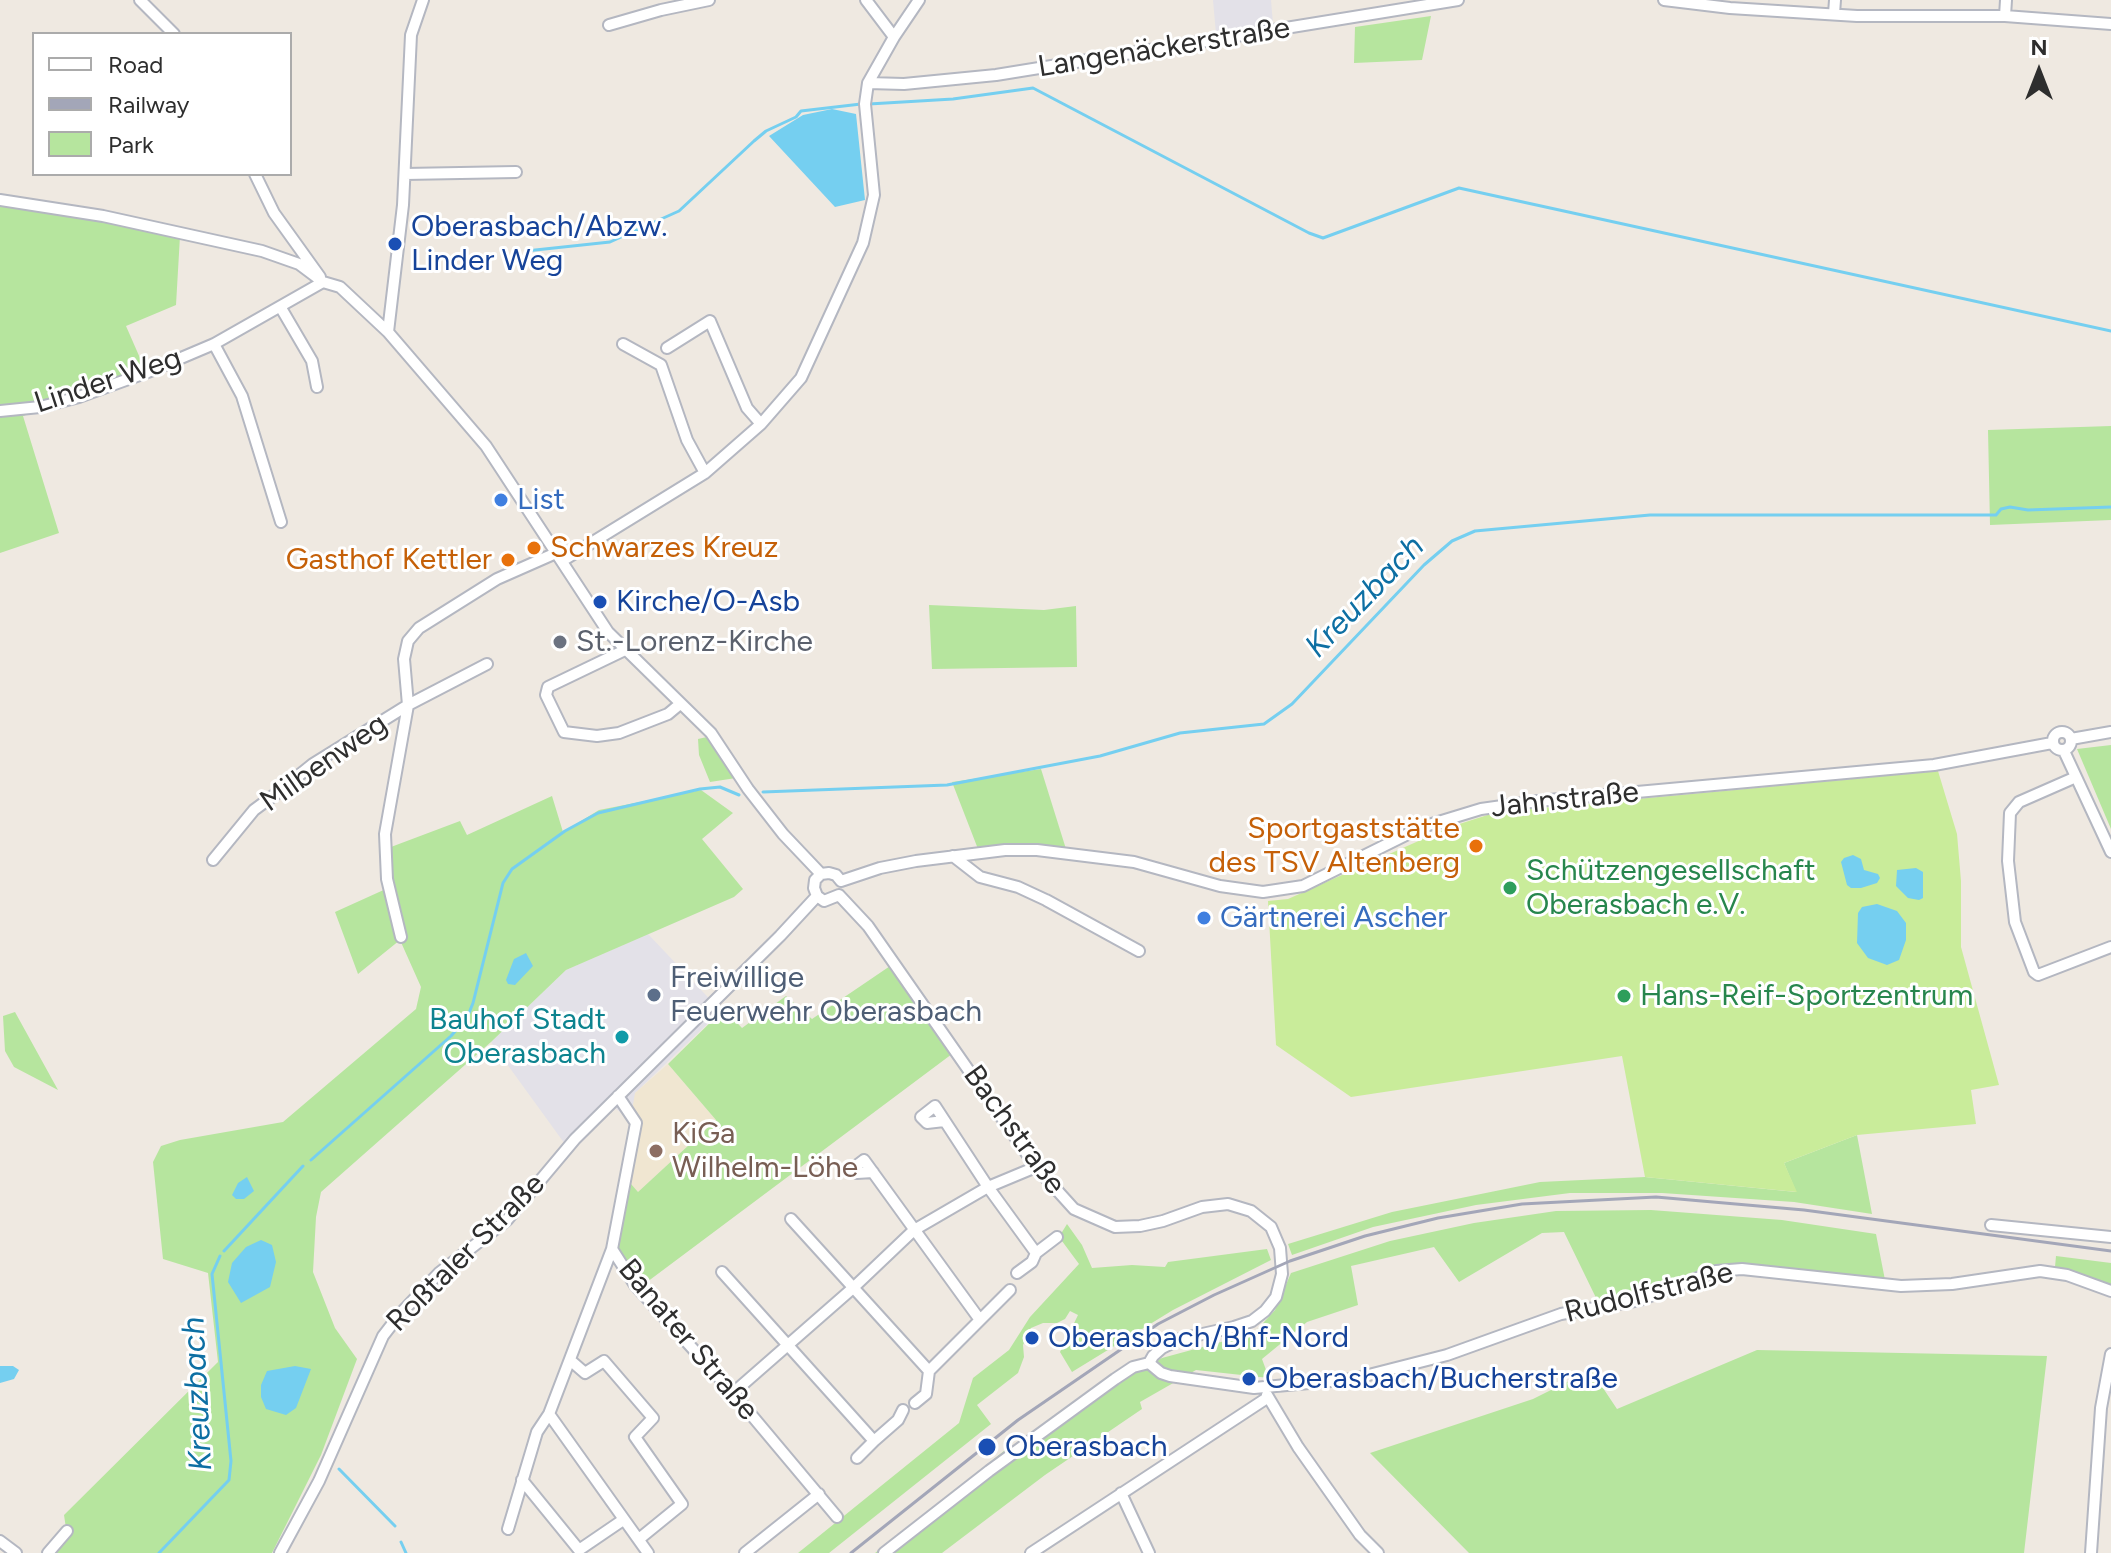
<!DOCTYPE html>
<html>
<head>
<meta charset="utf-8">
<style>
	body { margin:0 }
	#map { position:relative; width:2111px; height:1553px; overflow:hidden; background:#efe9e1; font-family:Figtree,sans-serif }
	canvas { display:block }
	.legend { position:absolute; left:32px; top:32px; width:260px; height:144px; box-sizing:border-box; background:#fff; border:2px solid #ababab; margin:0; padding:10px 14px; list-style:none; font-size:24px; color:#2e2e2e }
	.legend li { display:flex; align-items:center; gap:16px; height:40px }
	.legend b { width:40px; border:2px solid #ababab }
	.north { position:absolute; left:1999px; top:32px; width:80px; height:80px; -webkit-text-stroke:6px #fff; paint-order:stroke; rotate:0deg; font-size:22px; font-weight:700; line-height:32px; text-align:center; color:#2e2e2e }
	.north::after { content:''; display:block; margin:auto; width:28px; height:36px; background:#2e2e2e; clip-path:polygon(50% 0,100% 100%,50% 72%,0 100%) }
</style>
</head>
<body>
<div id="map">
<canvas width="2111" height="1553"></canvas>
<ul class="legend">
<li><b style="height:10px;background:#fff"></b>Road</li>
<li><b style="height:10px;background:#a3a6b8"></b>Railway</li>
<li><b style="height:22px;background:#b6e59e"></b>Park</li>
</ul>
<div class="north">N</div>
</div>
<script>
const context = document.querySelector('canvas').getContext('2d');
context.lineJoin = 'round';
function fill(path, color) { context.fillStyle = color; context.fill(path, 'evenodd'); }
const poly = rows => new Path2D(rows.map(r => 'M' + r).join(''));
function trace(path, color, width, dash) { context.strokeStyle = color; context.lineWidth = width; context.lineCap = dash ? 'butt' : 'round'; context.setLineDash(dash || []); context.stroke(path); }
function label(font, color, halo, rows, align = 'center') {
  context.font = font + ' Figtree,sans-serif'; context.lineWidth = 6; context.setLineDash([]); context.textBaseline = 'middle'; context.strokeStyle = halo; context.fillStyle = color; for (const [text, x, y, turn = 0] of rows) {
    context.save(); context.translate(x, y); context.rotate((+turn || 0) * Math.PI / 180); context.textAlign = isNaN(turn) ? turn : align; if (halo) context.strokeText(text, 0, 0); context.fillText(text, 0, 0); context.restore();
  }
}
fill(poly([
	[1213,0,1271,0,1273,24,1216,34],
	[648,934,721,1011,635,1093,635,1124,615,1108,571,1150,562,1140,491,1042,566,970]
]), '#e3e1e8');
fill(poly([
	[668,1064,716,1120,638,1192,625,1177,636,1116,633,1105,635,1093]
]), '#f0e6d1');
fill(poly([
	[1431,16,1422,60,1354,63,1355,27],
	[0,204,180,236,176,305,126,326,147,374,23,416,59,533,0,553],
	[2111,426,2111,520,1990,525,1988,430],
	[929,605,1044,610,1076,606,1077,667,932,669],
	[707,737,736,778,710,782,699,755,698,739],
	[2111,745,2111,829,2077,749],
	[1041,769,1066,849,978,849,952,782],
	[701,790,733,813,702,839,743,889,734,897,566,970,491,1042,321,1192,316,1217,313,1272,335,1328,357,1359,321,1455,272,1553,53,1553,67,1535,64,1515,218,1362,208,1273,163,1259,153,1162,161,1146,180,1140,283,1122,416,1009,421,987,400,940,358,974,335,912,388,888,383,850,460,821,467,835,552,796,563,832,599,810],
	[896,962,956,1051,639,1288,610,1244,625,1177,638,1192,716,1120,668,1064,724,1009,742,1028,786,996,812,1019],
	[15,1012,58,1090,14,1067,5,1051,3,1016],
	[1857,1135,1872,1214,1794,1202,1662,1193,1570,1193,1476,1205,1373,1227,1292,1255,1288,1244,1392,1212,1540,1182,1645,1177,1796,1192,1784,1163],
	[1651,1210,1782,1220,1876,1234,1885,1280,1736,1263,1599,1304,1564,1232,1542,1233,1459,1282,1434,1247,1351,1266,1358,1305,1307,1322,1262,1359,1269,1378,1196,1370,1140,1402,1142,1409,1045,1475,942,1553,875,1553,1009,1447,1017,1455,1126,1378,1162,1358,1254,1333,1275,1310,1291,1273,1390,1241,1474,1223,1556,1211],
	[1067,1224,1082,1245,1092,1268,1132,1265,1165,1267,1168,1262,1267,1249,1271,1260,1173,1310,1072,1372,1060,1352,1078,1315,1070,1311,1065,1319,1057,1323,1043,1323,1031,1328,1023,1345,1024,1357,1018,1373,977,1405,991,1424,829,1553,798,1553,959,1423,973,1378,1009,1350,1030,1317,1079,1264,1059,1237],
	[2056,1256,2111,1263,2111,1285,2055,1267],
	[1757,1350,2047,1356,2024,1553,1469,1553,1370,1453,1533,1399,1591,1370,1617,1409]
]), '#b6e59e');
fill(poly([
	[1938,771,1957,834,1961,881,1961,947,1999,1085,1971,1090,1976,1124,1857,1135,1784,1163,1797,1192,1645,1177,1622,1056,1351,1097,1276,1045,1268,901,1288,899,1450,827,1497,812]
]), '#c9ec9a');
fill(poly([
	[832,109,856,114,865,200,835,207,769,136,803,115],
	[1853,855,1861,859,1864,870,1878,874,1880,878,1877,883,1861,888,1851,888,1847,885,1841,862,1844,858],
	[1916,868,1923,872,1923,898,1919,900,1908,898,1896,886,1897,870],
	[1877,904,1897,911,1906,923,1906,940,1899,960,1887,965,1868,958,1857,943,1858,913,1862,907],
	[526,953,533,966,515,985,508,984,506,980,514,959],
	[247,1177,254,1191,244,1199,236,1199,232,1195,238,1183],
	[261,1240,272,1245,276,1262,270,1287,241,1303,228,1282,232,1263,246,1247],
	[0,1366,13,1366,19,1370,14,1379,0,1383],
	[295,1366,311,1369,296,1408,286,1415,266,1409,261,1397,261,1385,267,1371]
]), '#75cff0');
trace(poly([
	[869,104,953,99,1033,88,1309,233,1323,238,1459,188,2111,331],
	[526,251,610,242,679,211,754,141,766,131,796,117,801,111,861,104],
	[763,792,947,785,1100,756,1180,733,1264,724,1292,704,1424,565,1452,541,1475,531,1650,515,1996,515,2001,509,2010,507,2028,510,2111,507],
	[311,1160,451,1036,467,1018,473,1003,503,883,512,869,565,831,598,813,700,789,720,787,739,795],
	[224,1251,303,1166],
	[339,1469,395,1526],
	[401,1542,406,1553],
	[159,1553,229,1480,231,1461,212,1274,220,1256]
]), '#75cff0', 3);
const minor = poly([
	[140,0,174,34],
	[866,0,894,37],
	[1664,0,1730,8,1857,16,2005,16,2111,24],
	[1834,14,1835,0],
	[2005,16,2006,0],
	[609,25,661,10,709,0],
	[868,83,904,84,996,75,1458,0],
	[255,174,274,213,320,277],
	[405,174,516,172],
	[0,200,103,216,262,251,299,264,323,282,340,287,388,332,486,446,608,632,711,733,748,789,783,834,821,874],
	[281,308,312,361,317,387],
	[388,332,403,205,411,35,423,0],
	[214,344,242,396,281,522],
	[623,344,661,365,687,440,705,473],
	[667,348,710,321,747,408,761,424],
	[0,411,40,407,79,397,148,372,214,344,323,282],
	[562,561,705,473,761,424,801,378,863,243,874,195,865,104,868,83,894,37,919,0],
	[625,650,548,687,546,695,564,732,597,736,619,733,668,714,680,704],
	'2053 741a9 9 0 1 1 18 0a9 9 0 1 1-18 0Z',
	[2071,739,2111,732],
	[2064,751,2111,852],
	[2076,777,2019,802,2010,813,2008,861,2015,922,2034,972,2038,975,2111,947],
	[953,856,980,877,1018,887,1046,900,1139,951],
	[213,860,254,810,277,793,313,764,408,705,404,659,408,641,419,628,497,579,556,553],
	[841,881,880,868,916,861,1005,850,1037,850,1134,862,1220,886,1263,892,1303,886,1422,827,1481,809,1538,801,1934,765,2052,743],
	[839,895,868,926,1036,1167,1074,1209,1115,1227,1140,1226,1163,1221,1202,1207,1228,1204,1251,1211,1271,1227,1280,1248,1282,1274,1276,1297,1265,1311,1252,1321,1234,1327,1180,1339,1162,1348,1153,1356,1149,1363],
	[817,896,814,888,815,880,821,874,829,873,836,875,841,881],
	[817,896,824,901,839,895],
	[401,937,387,879,385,834,408,705,487,664],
	[618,1096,636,1123,612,1249,549,1414,648,1553],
	[944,1121,927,1123,921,1117,935,1106,988,1187,1036,1253,1057,1237],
	[791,1219,929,1371,980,1320,864,1160,852,1169,857,1173,873,1172],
	[1991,1225,2111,1237],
	[612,1249,635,1285,733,1393,837,1517],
	[722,1272,874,1441,898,1420,903,1410],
	[1017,1273,1032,1262,1036,1253],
	[980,1320,1010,1290],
	[570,1360,585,1373,604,1361,653,1418,635,1437,682,1504,639,1539],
	[1149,1363,1161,1373,1170,1376,1254,1388,1353,1379,1447,1355,1561,1314,1640,1300,1716,1271,1742,1269,1901,1286,1952,1284,2040,1271,2067,1275,2111,1291],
	[733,1393,853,1288,914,1230,988,1187,1036,1167],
	[1267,1395,1298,1447,1360,1535,1378,1553],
	[915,1403,926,1394,929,1371],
	[857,1458,874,1441],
	[522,1480,579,1550,623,1520],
	[1121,1493,1149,1553],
	[508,1529,537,1432,549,1414],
	[0,1541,16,1553],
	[48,1553,67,1531],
	[280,1553,319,1481,383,1336,400,1314,439,1273,507,1220,575,1139,780,936,817,896],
	[745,1553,819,1494],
	[884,1553,989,1471,1115,1379,1133,1367,1149,1363],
	[1031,1553,1267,1398],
	[2091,1553,2101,1408,2111,1354]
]);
trace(minor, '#b4b7c1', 14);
trace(minor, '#fff', 10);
trace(poly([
	[851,1553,1018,1420,1158,1324,1214,1295,1290,1261,1365,1236,1438,1218,1522,1204,1656,1197,1804,1210,2111,1251]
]), '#a3a6b8', 3);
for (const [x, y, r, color] of [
	[395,244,8,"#1a4fb4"],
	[501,500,8,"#3f7fe0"],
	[534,548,8,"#e8710a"],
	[508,560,8,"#e8710a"],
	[600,602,8,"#1a4fb4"],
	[560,642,8,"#6b7280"],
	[1476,846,8,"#e8710a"],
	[1510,888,8,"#2e9e5b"],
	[1204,918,8,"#3f7fe0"],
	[654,995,8,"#5c6f8a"],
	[1624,996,8,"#2e9e5b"],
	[622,1037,8,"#0f9aa8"],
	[656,1151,8,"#8d6e63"],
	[1032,1338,8,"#1a4fb4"],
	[1249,1379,8,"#1a4fb4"],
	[987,1447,10,"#1a4fb4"]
]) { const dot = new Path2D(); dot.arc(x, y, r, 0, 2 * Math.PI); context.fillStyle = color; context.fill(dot); trace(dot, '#fff', 3); }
label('30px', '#2e2e2e', '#fff', [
	["Langenäckerstraße",1164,48,-9],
	["Linder Weg",108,381,-18],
	["Milbenweg",324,763,-35],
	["Jahnstraße",1565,800,-6],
	["Bachstraße",1014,1130,54],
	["Roßtaler Straße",466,1253,-45],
	["Rudolfstraße",1649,1293,-14],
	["Banater Straße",688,1340,50]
]);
label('30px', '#164399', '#fff', [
	["Oberasbach/Abzw.",411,227],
	["Linder Weg",411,261],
	["Kirche/O-Asb",616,602],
	["Oberasbach/Bhf-Nord",1048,1338],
	["Oberasbach/Bucherstraße",1265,1379],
	["Oberasbach",1005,1447]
], 'left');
label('30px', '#366cbe', '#fff', [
	["List",517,500],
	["Gärtnerei Ascher",1220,918]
], 'left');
label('30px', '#c56008', '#fff', [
	["Schwarzes Kreuz",550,548,"left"],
	["Gasthof Kettler",492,560],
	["Sportgaststätte",1460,829],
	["des TSV Altenberg",1460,863]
], 'right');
label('30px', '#5b616d', '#fff', [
	["St.-Lorenz-Kirche",576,642]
], 'left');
label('30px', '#27864d', '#fff', [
	["Schützengesellschaft",1526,871],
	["Oberasbach e.V.",1526,905],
	["Hans-Reif-Sportzentrum",1640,996]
], 'left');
label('30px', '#4e5e75', '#fff', [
	["Freiwillige",670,978],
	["Feuerwehr Oberasbach",670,1012]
], 'left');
label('30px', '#0d838f', '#fff', [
	["Bauhof Stadt",606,1020],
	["Oberasbach",606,1054]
], 'right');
label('30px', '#785e54', '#fff', [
	["KiGa",672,1134],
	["Wilhelm-Löhe",672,1168]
], 'left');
label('italic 32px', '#0d6fa3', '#fff', [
	["Kreuzbach",1365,597,-46],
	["Kreuzbach",198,1394,-93]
]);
</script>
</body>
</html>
